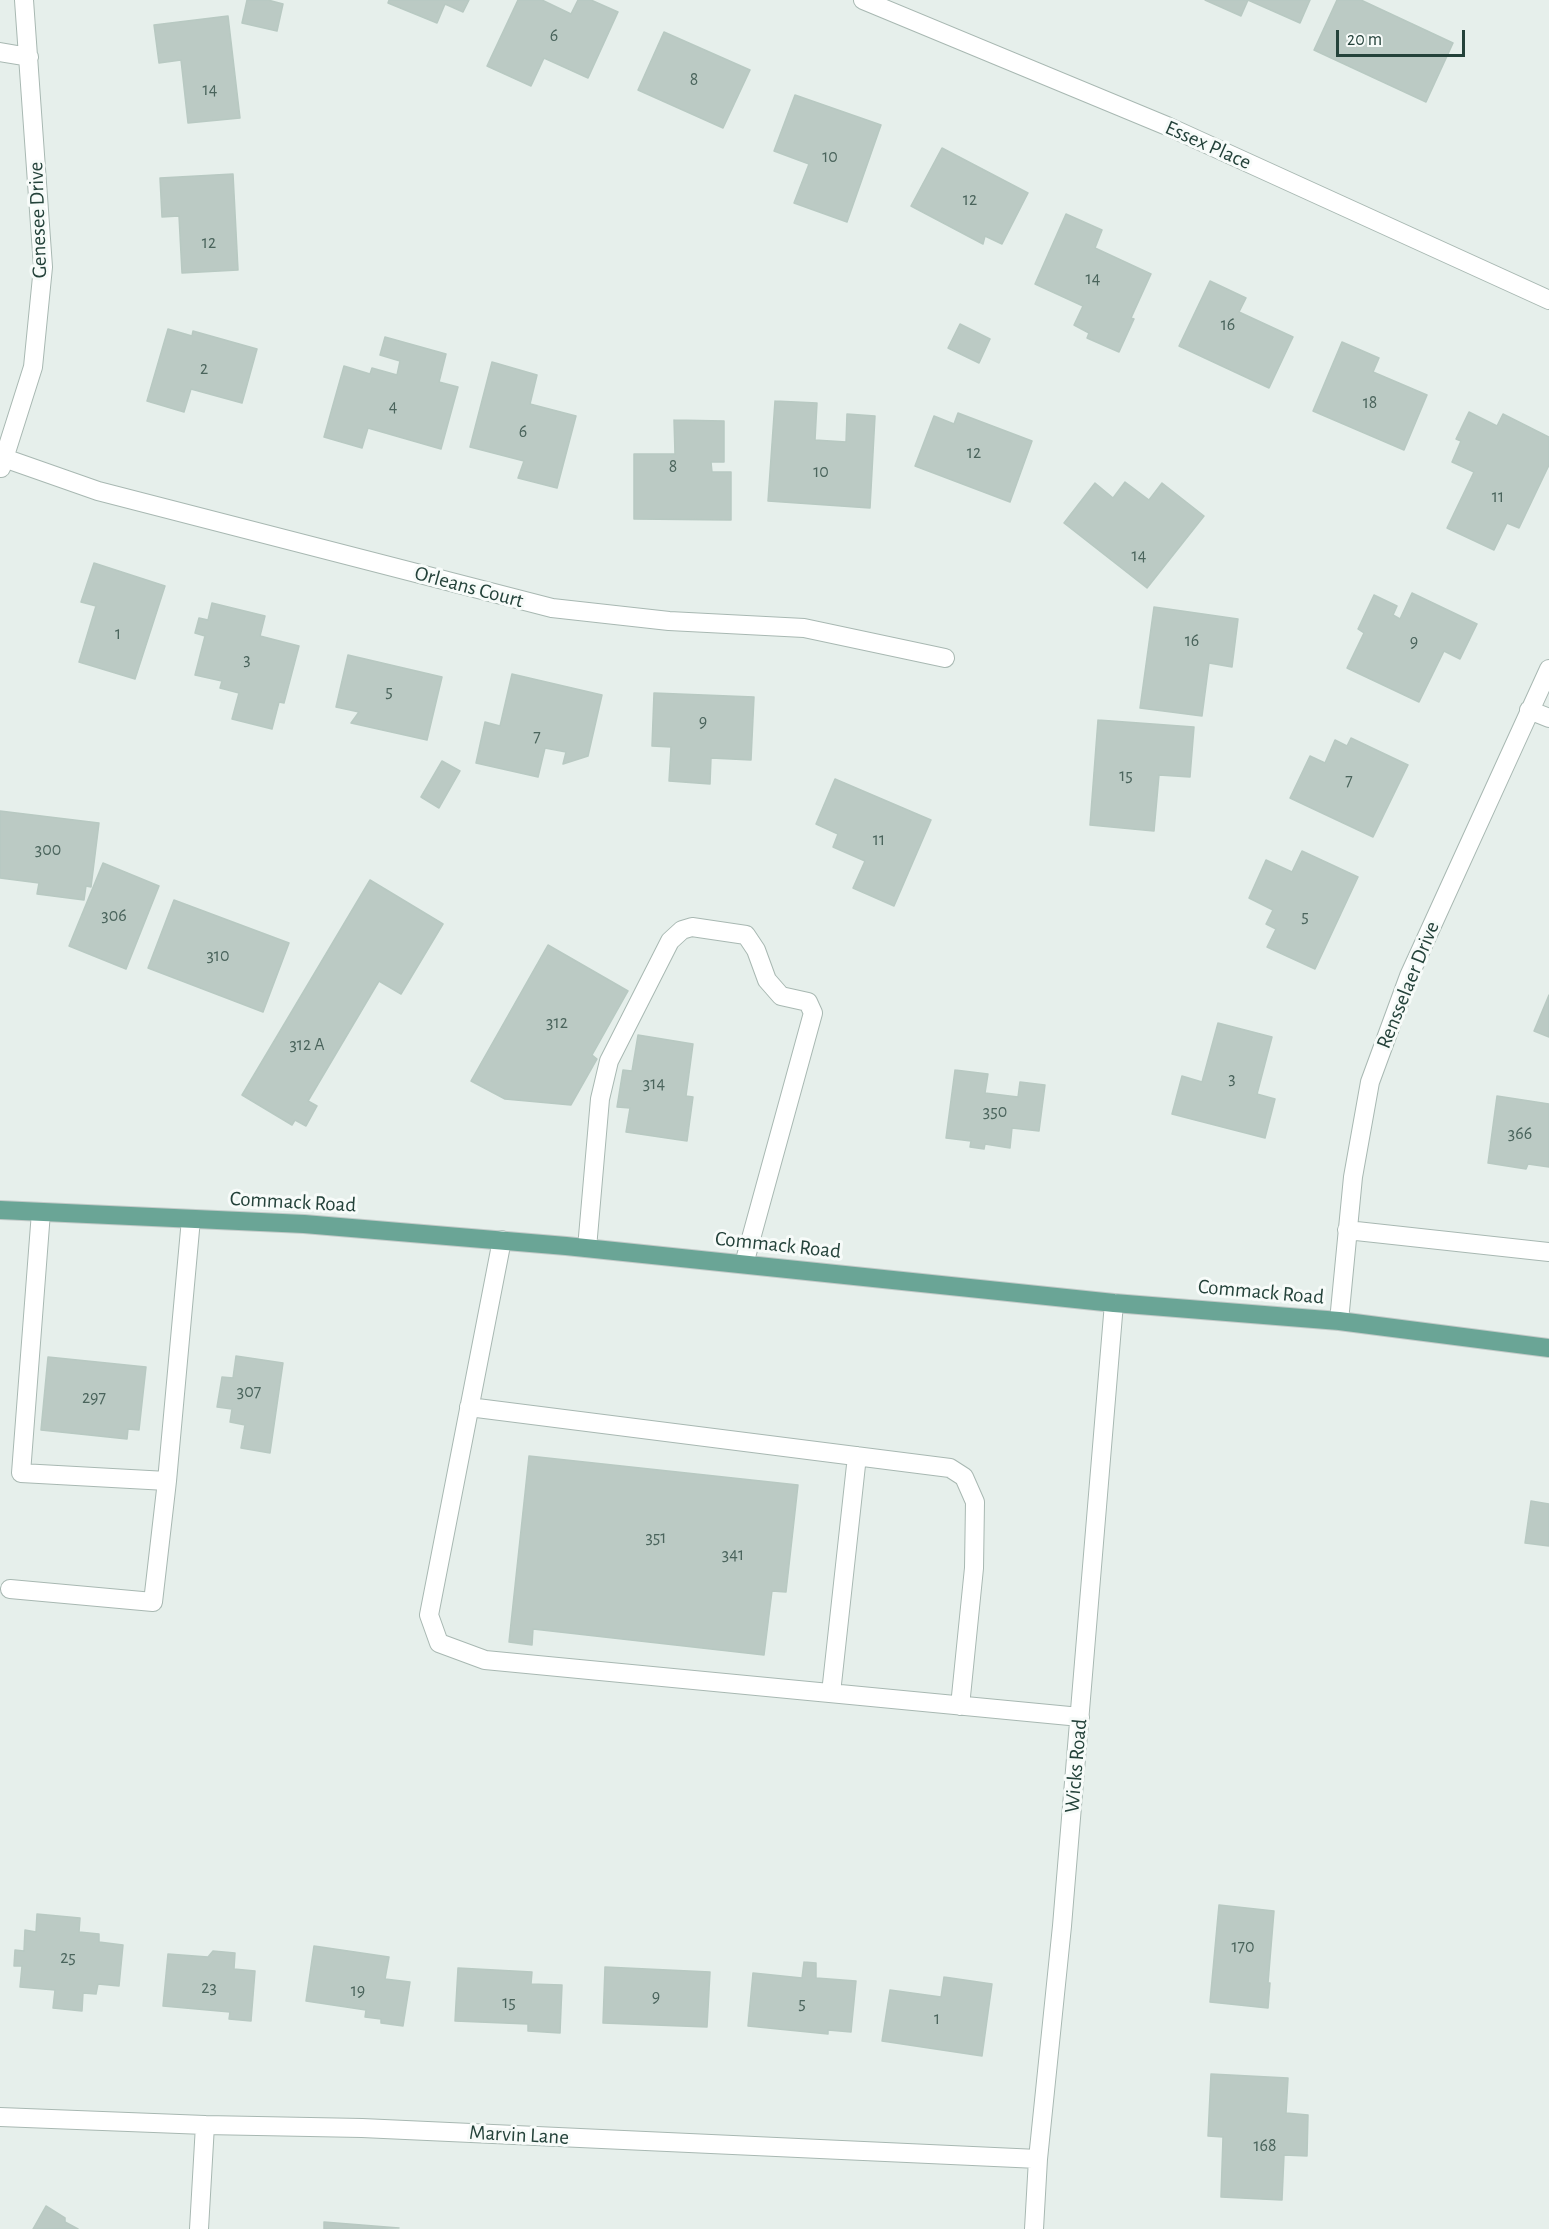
<!DOCTYPE html>
<html>
<head>
<meta charset="utf-8">
<style>
	body { margin:0 }
	#map { position:relative; width:1549px; height:2229px; overflow:hidden; background:#e6efeb; font-family:"Alegreya Sans",sans-serif }
	canvas { display:block }
	.scale { position:absolute; left:1336px; top:30px; width:129px; height:27px; box-sizing:border-box; border:3px solid #24423a; border-top:0; padding-left:8px; font-size:18px; line-height:21px; white-space:nowrap; color:#24423a; -webkit-text-stroke:4px #f7fbf9; paint-order:stroke }
</style>
</head>
<body>
<div id="map">
<canvas width="1549" height="2229"></canvas>
<div class="scale">20 m</div>
</div>
<script>
const context = document.querySelector('canvas').getContext('2d');
context.lineJoin = 'round';
function fill(path, color) { context.fillStyle = color; context.fill(path, 'evenodd'); }
const poly = rows => new Path2D(rows.map(r => 'M' + r).join(''));
function trace(path, color, width, dash) { context.strokeStyle = color; context.lineWidth = width; context.lineCap = dash ? 'butt' : 'round'; context.setLineDash(dash || []); context.stroke(path); }
function label(font, color, halo, rows, align = 'center') {
  context.font = font + ' "Alegreya Sans",sans-serif'; context.lineWidth = 6; context.setLineDash([]); context.textBaseline = 'middle'; context.strokeStyle = halo; context.fillStyle = color; for (const [text, x, y, turn = 0] of rows) {
    context.save(); context.translate(x, y); context.rotate((+turn || 0) * Math.PI / 180); context.textAlign = isNaN(turn) ? turn : align; if (halo) context.strokeText(text, 0, 0); context.fillText(text, 0, 0); context.restore();
  }
}
const building = poly([
	[247,0,268,0,283,4,277,31,242,23,247,0],
	[389,0,469,0,463,12,445,4,437,23,388,3,389,0],
	[518,0,542,0,571,14,578,0,591,0,618,12,588,78,544,58,531,86,487,66,518,0],
	[1205,0,1310,0,1300,23,1248,0,1241,16,1205,0],
	[1337,0,1361,0,1453,43,1426,102,1314,50,1337,0],
	[228,16,240,118,188,123,181,60,159,63,154,25,228,16],
	[664,32,750,70,723,128,638,90,664,32],
	[795,95,881,125,847,222,794,203,809,164,774,151,795,95],
	[942,148,1028,193,1002,244,985,236,983,244,911,206,942,148],
	[233,174,238,270,182,273,179,216,162,217,160,178,233,174],
	[1066,214,1102,230,1095,248,1151,274,1131,318,1134,319,1119,352,1087,338,1089,333,1074,325,1083,306,1035,284,1066,214],
	[1210,281,1246,298,1239,312,1293,337,1269,388,1179,346,1210,281],
	[960,324,990,339,979,363,948,348,960,324],
	[168,329,192,336,193,331,257,349,242,403,191,389,184,412,147,401,168,329],
	[385,337,446,354,439,382,458,387,441,449,368,428,362,448,324,437,344,366,370,374,372,368,397,375,400,361,380,355,385,337],
	[1342,342,1379,358,1373,372,1427,395,1404,450,1313,411,1342,342],
	[492,362,537,375,530,404,576,416,557,488,518,478,524,461,470,447,492,362],
	[775,401,817,403,815,440,846,442,847,414,875,416,870,508,768,501,775,401],
	[1469,412,1497,426,1503,414,1549,437,1549,465,1519,528,1507,523,1494,550,1447,528,1474,472,1452,462,1461,441,1456,439,1469,412],
	[958,413,1032,441,1010,502,915,466,934,416,954,424,958,413],
	[674,420,724,421,724,462,711,462,712,472,731,472,731,520,634,519,634,454,675,454,674,420],
	[1125,482,1149,500,1162,483,1204,516,1147,588,1064,523,1095,483,1113,498,1125,482],
	[94,563,165,586,135,679,79,662,96,606,81,602,94,563],
	[1412,593,1477,624,1460,659,1444,651,1419,702,1347,668,1364,633,1358,629,1374,595,1397,606,1393,615,1400,619,1412,593],
	[212,603,265,616,260,636,299,646,284,703,279,702,272,729,232,719,239,693,220,688,222,681,195,675,205,636,195,633,199,618,208,620,212,603],
	[1154,607,1238,619,1232,667,1209,663,1202,716,1140,708,1154,607],
	[348,655,442,677,427,740,351,723,359,712,336,707,348,655],
	[512,674,602,695,588,756,563,764,566,752,545,748,538,777,476,763,485,722,500,726,512,674],
	[654,693,754,697,751,760,711,758,710,784,669,781,671,747,652,746,654,693],
	[1098,720,1194,727,1190,777,1159,775,1154,831,1090,825,1098,720],
	[1351,738,1408,765,1373,837,1290,798,1310,756,1325,763,1335,740,1347,746,1351,738],
	[442,761,460,771,439,808,421,797,442,761],
	[835,779,931,820,894,906,853,888,865,861,833,847,838,834,816,824,835,779],
	[0,811,99,823,91,887,86,886,84,900,37,894,39,883,0,878,0,811],
	[1302,851,1358,877,1315,969,1267,947,1276,929,1266,924,1273,910,1249,898,1266,860,1292,872,1302,851],
	[103,863,159,886,126,969,69,946,103,863],
	[370,880,443,924,401,994,379,981,308,1101,317,1106,306,1126,295,1120,292,1125,242,1095,370,880],
	[174,900,289,943,263,1012,148,968,174,900],
	[548,945,628,991,592,1055,597,1059,571,1105,505,1099,471,1081,548,945],
	[1549,995,1549,1037,1534,1031,1549,995],
	[1218,1023,1272,1037,1257,1094,1275,1099,1265,1138,1172,1114,1182,1076,1202,1082,1218,1023],
	[638,1035,693,1044,686,1096,693,1097,687,1141,626,1132,630,1108,617,1107,623,1070,632,1071,638,1035],
	[955,1070,988,1074,985,1093,1018,1097,1020,1082,1045,1085,1039,1131,1012,1128,1010,1148,985,1144,984,1149,970,1147,971,1141,946,1138,955,1070],
	[1497,1096,1549,1104,1549,1167,1528,1164,1526,1169,1488,1163,1497,1096],
	[236,1356,283,1363,270,1453,241,1448,245,1425,230,1422,232,1409,217,1407,222,1377,233,1378,236,1356],
	[48,1357,146,1367,139,1430,128,1429,127,1439,41,1430,48,1357],
	[529,1456,798,1485,786,1592,772,1591,764,1655,533,1629,532,1645,509,1642,529,1456],
	[1531,1501,1549,1504,1549,1546,1525,1543,1531,1501],
	[1219,1905,1274,1911,1268,1983,1270,1983,1268,2008,1210,2002,1219,1905],
	[37,1914,80,1918,79,1932,99,1934,99,1942,123,1945,119,1986,98,1984,96,1994,83,1993,82,2011,53,2008,55,1990,20,1987,22,1966,14,1966,15,1950,24,1951,25,1930,36,1932,37,1914],
	[314,1946,389,1957,385,1979,410,1982,403,2026,381,2023,381,2019,365,2017,366,2010,306,2001,314,1946],
	[213,1951,235,1953,234,1969,255,1971,251,2021,229,2019,230,2012,163,2006,168,1954,208,1957,213,1951],
	[804,1962,816,1963,816,1978,856,1981,851,2032,828,2030,828,2034,748,2026,753,1973,802,1978,804,1962],
	[605,1967,710,1972,707,2027,603,2023,605,1967],
	[458,1968,532,1972,531,1984,562,1985,560,2033,528,2031,528,2024,455,2021,458,1968],
	[944,1977,992,1984,982,2056,882,2041,890,1990,941,1997,944,1977],
	[1211,2074,1288,2078,1286,2113,1308,2115,1307,2156,1284,2155,1282,2200,1221,2197,1223,2137,1208,2136,1211,2074],
	[46,2206,65,2218,65,2222,78,2229,33,2229,46,2206],
	[324,2222,399,2228,324,2229,324,2222]
]);
fill(building, '#bbcac4');
trace(building, '#b8c9c2', 1.5);
const minor = poly([
	[863,0,1167,126,1549,300],
	[0,52,29,57],
	[4,458,98,491,552,608,669,621,804,628,945,658],
	[1,468,33,367,43,267,24,0],
	[1529,710,1549,718],
	[41,1212,21,1473,167,1481,191,1219],
	[1347,1230,1549,1252],
	[502,1240,429,1615,439,1643,485,1660,1080,1717],
	[587,1248,600,1099,609,1061,670,941,682,930,692,927,746,935,756,950,767,980,781,996,808,1002,813,1013,744,1264],
	[1339,1321,1353,1177,1370,1082,1409,976,1549,669],
	[469,1407,950,1468,964,1477,975,1502,974,1568,960,1706],
	[10,1589,153,1602,167,1481],
	[831,1693,857,1456],
	[0,2117,205,2125,362,2128,1038,2159],
	[199,2229,205,2125],
	[1034,2229,1038,2159,1062,1926,1114,1303]
]);
const major = poly([
	[0,1210,304,1224,566,1246,1114,1303,1339,1321,1549,1348]
]);
trace(minor, '#a8b8b2', 20);
trace(major, '#c2cac8', 20);
trace(minor, '#fff', 18);
trace(major, '#6aa596', 18);
label('18px', '#4a645c', null, [
	["6",554,36],
	["8",694,80],
	["14",210,90],
	["10",830,157],
	["12",970,200],
	["12",209,243],
	["14",1093,279],
	["16",1228,325],
	["2",204,369],
	["18",1370,403],
	["4",393,407],
	["6",523,432],
	["12",974,453],
	["8",673,467],
	["10",821,472],
	["11",1498,497],
	["14",1139,556],
	["1",118,634],
	["16",1192,641],
	["9",1414,642],
	["3",247,660],
	["5",389,692],
	["9",703,722],
	["7",537,737],
	["15",1126,776],
	["7",1349,781],
	["11",879,840],
	["300",48,850],
	["306",114,916],
	["5",1305,917],
	["310",218,956],
	["312",557,1023],
	["312 A",307,1045],
	["3",1232,1079],
	["314",654,1084],
	["350",995,1112],
	["366",1520,1134],
	["307",249,1392],
	["297",94,1398],
	["351",656,1538],
	["341",733,1555],
	["170",1243,1947],
	["25",68,1958],
	["23",209,1988],
	["19",358,1991],
	["9",656,1997],
	["15",509,2003],
	["5",802,2004],
	["1",937,2019],
	["168",1265,2146]
]);
label('21px', '#24423a', '#f7fbf9', [
	["Essex Place",1208,145,24],
	["Genesee Drive",38,220,-92],
	["Orleans Court",469,587,15],
	["Rensselaer Drive",1408,985,-68],
	["Commack Road",293,1202,3],
	["Commack Road",778,1245,6],
	["Commack Road",1261,1292,5],
	["Wicks Road",1076,1766,-85],
	["Marvin Lane",519,2135,3]
]);
</script>
</body>
</html>
